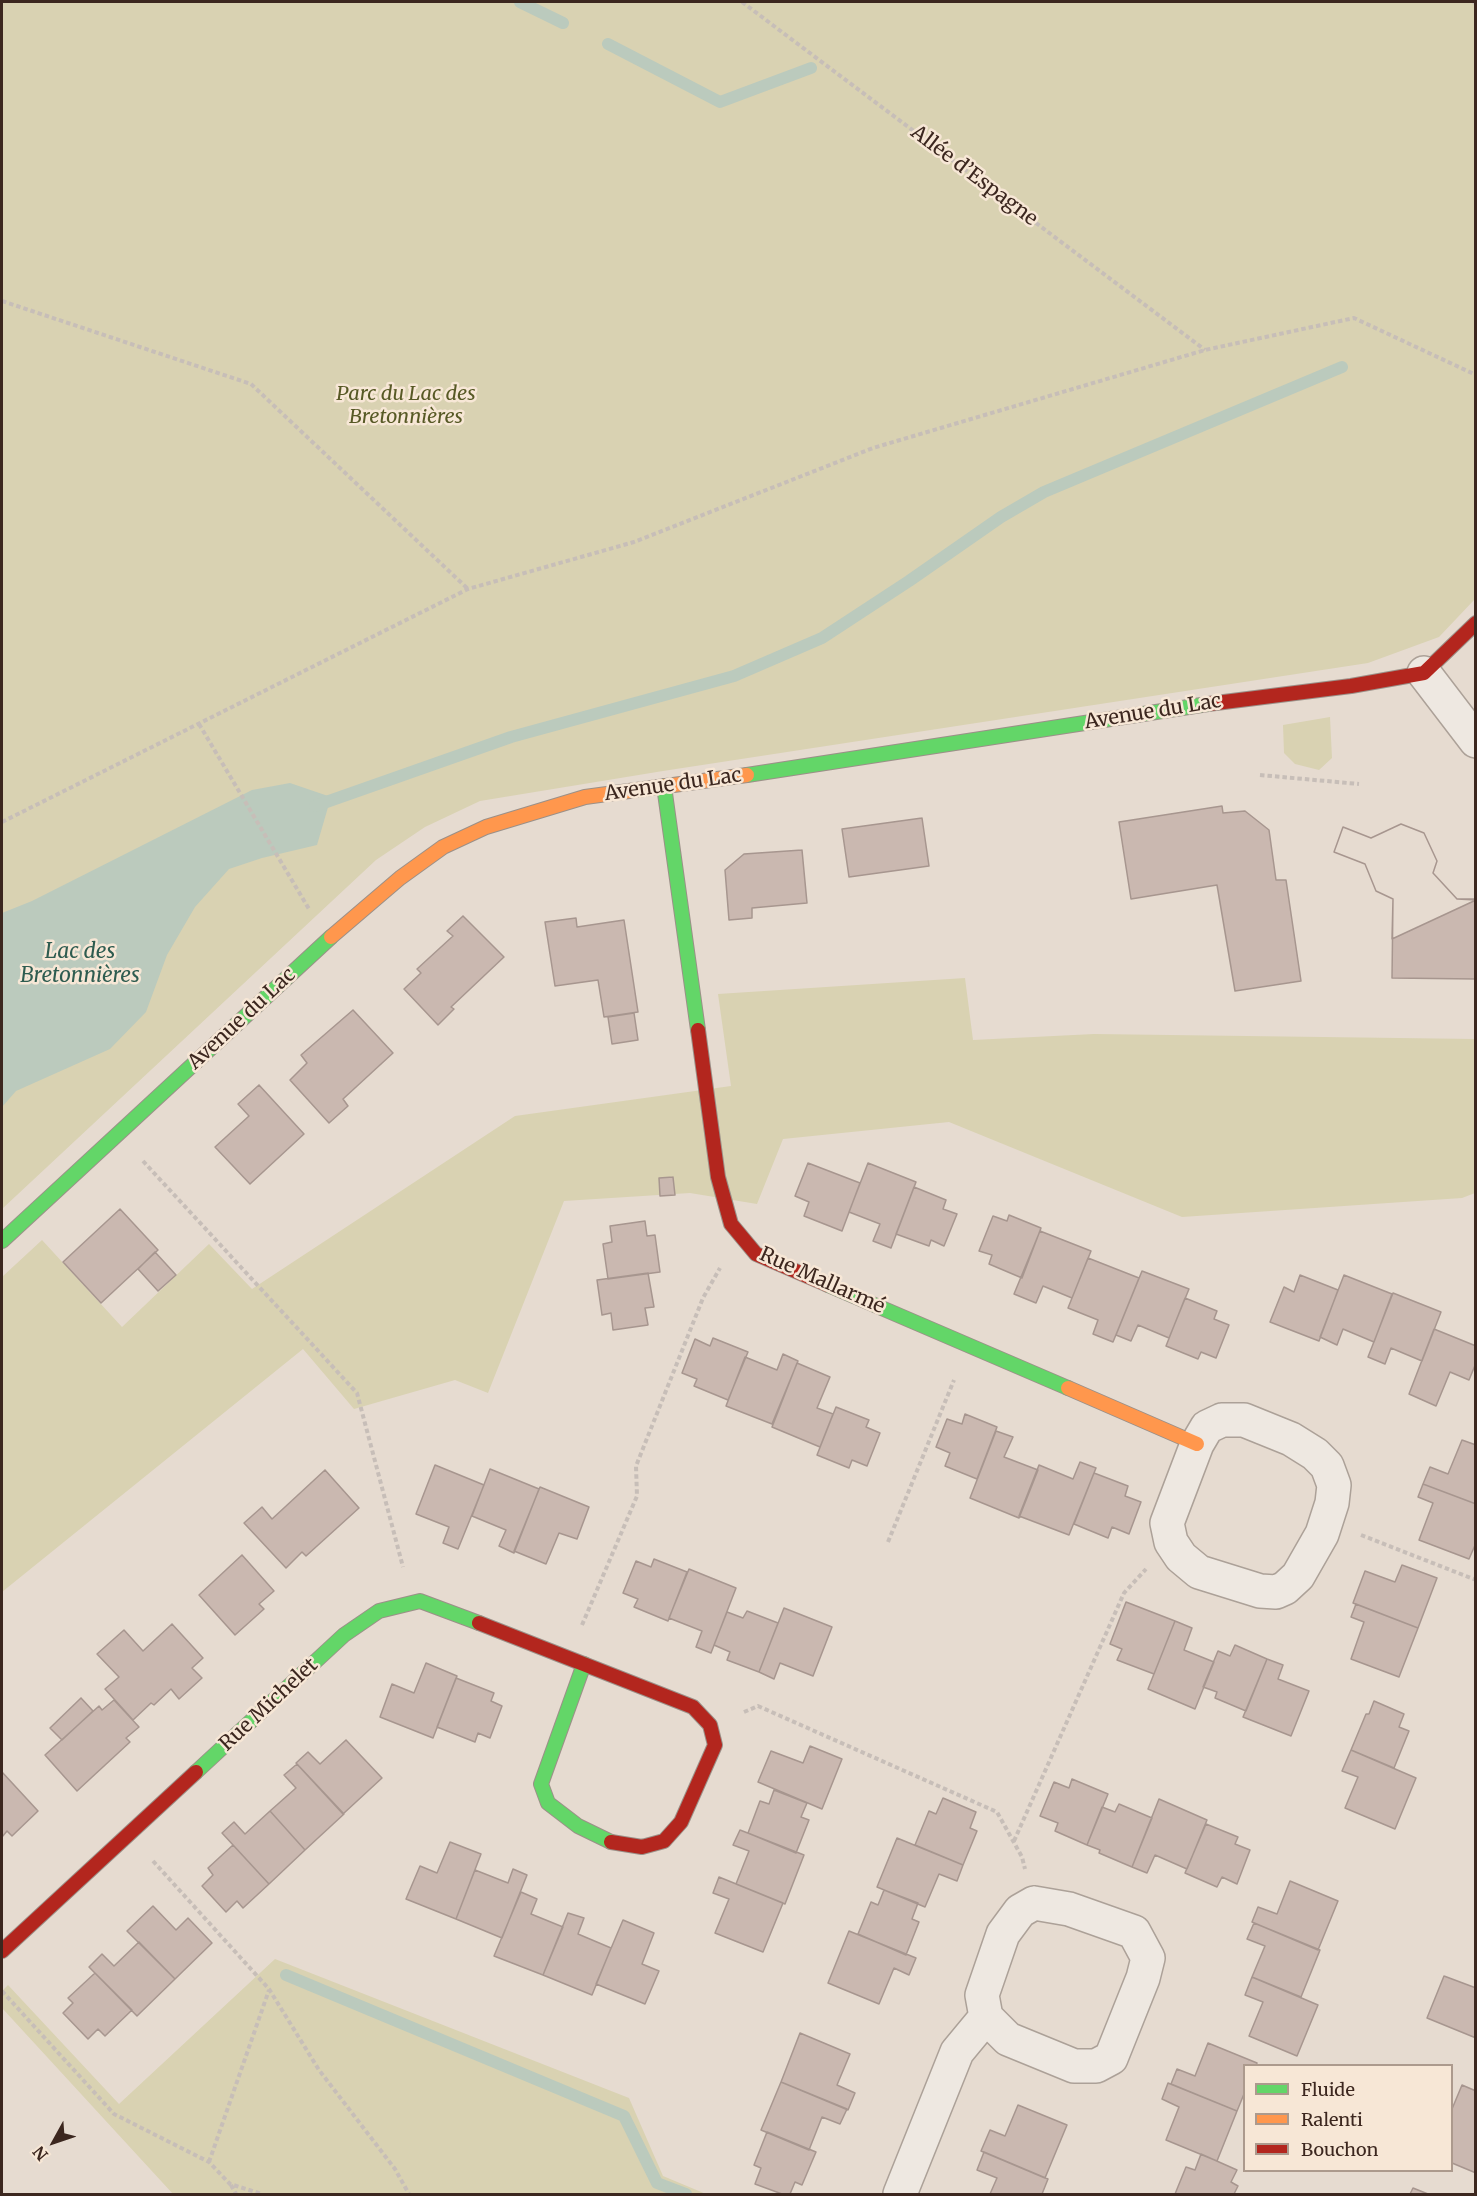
<!DOCTYPE html>
<html>
<head>
<meta charset="utf-8">
<style>
	body { margin:0 }
	#map { position:relative; width:1477px; height:2196px; overflow:hidden; background:#e6dbd0; font-family:Merriweather,serif }
	canvas { display:block }
	.frame { position:absolute; inset:0; border:3px solid #3c271f; pointer-events:none }
	.legend { position:absolute; left:1243px; top:2064px; width:210px; height:108px; box-sizing:border-box; background:#f7e7d6; border:2px solid #ac9a8d; margin:0; padding:8px 10px; list-style:none; font-size:18px; color:#3c271f }
	.legend li { display:flex; align-items:center; gap:12px; height:30px }
	.legend b { width:30px; border:2px solid #ac9a8d }
	.north { position:absolute; left:24px; top:2112px; width:60px; height:60px; -webkit-text-stroke:4px #f7e7d6; paint-order:stroke; rotate:230deg; font-size:16px; font-weight:700; line-height:24px; text-align:center; color:#3c271f }
	.north::after { content:''; display:block; margin:auto; width:21px; height:27px; background:#3c271f; clip-path:polygon(50% 0,100% 100%,50% 72%,0 100%) }
</style>
</head>
<body>
<div id="map">
<canvas width="1477" height="2196"></canvas>
<div class="frame"></div>
<ul class="legend">
<li><b style="height:8px;background:#63d668"></b>Fluide</li>
<li><b style="height:8px;background:#ff974d"></b>Ralenti</li>
<li><b style="height:8px;background:#b3261e"></b>Bouchon</li>
</ul>
<div class="north">N</div>
</div>
<script>
const context = document.querySelector('canvas').getContext('2d');
context.lineJoin = 'round';
function fill(path, color) { context.fillStyle = color; context.fill(path, 'evenodd'); }
const poly = rows => new Path2D(rows.map(r => 'M' + r).join(''));
function trace(path, color, width, dash) { context.strokeStyle = color; context.lineWidth = width; context.lineCap = dash ? 'butt' : 'round'; context.setLineDash(dash || []); context.stroke(path); }
function label(font, color, halo, rows, align = 'center') {
  context.font = font + ' Merriweather,serif'; context.lineWidth = 5; context.setLineDash([]); context.textBaseline = 'middle'; context.strokeStyle = halo; context.fillStyle = color; for (const [text, x, y, turn = 0] of rows) {
    context.save(); context.translate(x, y); context.rotate((+turn || 0) * Math.PI / 180); context.textAlign = isNaN(turn) ? turn : align; if (halo) context.strokeText(text, 0, 0); context.fillText(text, 0, 0); context.restore();
  }
}
fill(poly([
	[2,2,1475,2,1475,599,1439,637,1368,663,663,771,480,801,425,827,376,860,2,1209],
	[1330,717,1332,758,1319,770,1295,764,1284,753,1283,725],
	[965,978,973,1040,1094,1034,1475,1039,1475,1193,1462,1198,1182,1217,949,1122,783,1139,757,1204,690,1193,564,1201,488,1393,455,1380,354,1409,303,1349,2,1592,2,1277,42,1240,122,1327,209,1244,252,1289,515,1116,731,1086,718,994],
	[275,1959,629,2098,663,2176,706,2194,173,2194,2,2008,2,1991,8,1985,119,2104]
]), '#d9d2b2');
fill(poly([
	[290,783,331,797,317,845,262,858,229,869,195,907,167,955,146,1012,110,1049,16,1091,2,1107,2,913,32,901,252,790]
]), '#bbcabd');
trace(poly([
	[520,2,563,23],
	[608,44,720,102,811,68],
	[315,806,511,737,734,676,822,638,909,581,1001,517,1044,492,1342,367],
	[286,1975,624,2116,657,2183,686,2194]
]), '#bbcabd', 12);
const building = poly([
	[1222,806,1223,813,1245,811,1269,830,1276,880,1286,880,1301,981,1235,991,1217,885,1131,899,1119,822,1222,806],
	[922,818,929,866,849,877,842,829,922,818],
	[1401,824,1424,833,1437,861,1433,873,1457,899,1476,899,1476,979,1392,978,1393,899,1376,891,1365,864,1334,852,1343,827,1371,838,1401,824],
	[1401,824,1424,833,1437,861,1433,873,1457,899,1476,900,1392,939,1393,899,1376,891,1365,864,1334,852,1343,827,1371,838,1401,824],
	[802,850,807,903,752,908,752,918,729,920,725,870,744,854,802,850],
	[463,916,504,957,451,1007,454,1009,438,1025,404,989,421,973,417,969,453,936,447,931,463,916],
	[576,918,577,927,624,920,638,1012,604,1017,598,980,555,986,545,922,576,918],
	[353,1010,393,1053,343,1099,348,1106,329,1123,290,1080,307,1063,301,1055,353,1010],
	[634,1013,638,1040,612,1044,608,1017,634,1013],
	[259,1085,304,1134,250,1184,215,1147,249,1116,238,1104,259,1085],
	[808,1163,860,1183,842,1231,804,1216,809,1202,795,1196,808,1163],
	[868,1163,916,1182,891,1248,873,1241,880,1224,849,1212,868,1163],
	[673,1177,675,1195,660,1196,659,1178,673,1177],
	[914,1187,946,1200,943,1209,957,1214,944,1246,931,1240,929,1246,896,1234,914,1187],
	[120,1209,158,1250,101,1303,63,1262,120,1209],
	[1009,1215,1041,1228,1022,1278,989,1264,992,1255,979,1251,993,1216,1007,1221,1009,1215],
	[645,1221,647,1236,655,1235,660,1272,608,1279,603,1244,612,1242,610,1226,645,1221],
	[1040,1231,1091,1251,1072,1298,1043,1286,1036,1303,1014,1294,1040,1231],
	[155,1252,176,1275,158,1291,138,1269,155,1252],
	[1088,1258,1139,1278,1113,1342,1093,1334,1098,1320,1068,1308,1088,1258],
	[1142,1271,1189,1289,1169,1338,1138,1325,1131,1341,1116,1335,1142,1271],
	[648,1273,654,1307,645,1308,648,1325,613,1330,611,1313,602,1315,597,1280,648,1273],
	[1300,1275,1338,1290,1319,1341,1270,1322,1284,1287,1294,1292,1300,1275],
	[1344,1275,1392,1294,1374,1342,1343,1329,1337,1345,1320,1337,1344,1275],
	[1393,1293,1441,1312,1422,1361,1391,1348,1385,1364,1368,1357,1393,1293],
	[1185,1298,1217,1311,1214,1319,1229,1325,1216,1358,1201,1352,1198,1359,1166,1346,1185,1298],
	[1434,1329,1476,1346,1476,1363,1469,1380,1450,1372,1436,1406,1409,1394,1434,1329],
	[713,1338,748,1352,728,1400,694,1386,697,1379,682,1373,695,1339,710,1346,713,1338],
	[783,1354,798,1361,772,1424,726,1406,745,1357,777,1370,783,1354],
	[797,1363,830,1377,817,1408,833,1414,820,1447,772,1427,797,1363],
	[836,1407,869,1420,866,1427,880,1433,867,1466,852,1460,849,1468,817,1455,836,1407],
	[965,1414,997,1427,977,1479,945,1466,950,1453,936,1447,947,1419,962,1424,965,1414],
	[996,1431,1013,1437,1004,1457,1038,1470,1019,1518,970,1498,996,1431],
	[1462,1440,1476,1445,1476,1504,1423,1484,1430,1467,1448,1474,1462,1440],
	[1080,1462,1096,1468,1069,1535,1019,1516,1039,1465,1073,1479,1080,1462],
	[435,1465,484,1485,458,1549,443,1543,449,1527,416,1514,435,1465],
	[490,1469,539,1489,514,1553,499,1546,506,1530,472,1516,490,1469],
	[325,1470,359,1508,306,1556,302,1552,286,1568,244,1523,262,1507,272,1519,325,1470],
	[1094,1473,1128,1486,1125,1496,1141,1502,1129,1534,1112,1527,1108,1538,1074,1524,1094,1473],
	[1423,1484,1476,1504,1476,1543,1469,1559,1419,1540,1433,1503,1418,1497,1423,1484],
	[540,1487,589,1507,577,1539,559,1533,546,1564,514,1551,540,1487],
	[242,1555,274,1591,259,1604,264,1609,235,1635,199,1595,242,1555],
	[654,1559,687,1572,668,1621,634,1607,638,1599,623,1593,636,1561,651,1567,654,1559],
	[1402,1565,1437,1578,1418,1628,1353,1603,1365,1571,1395,1582,1402,1565],
	[689,1569,736,1588,711,1653,696,1647,702,1631,669,1618,689,1569],
	[1126,1602,1175,1621,1154,1674,1117,1660,1122,1649,1110,1644,1126,1602],
	[1356,1604,1418,1628,1399,1677,1351,1659,1364,1622,1351,1617,1356,1604],
	[784,1608,832,1627,813,1676,780,1663,774,1679,759,1672,784,1608],
	[747,1611,778,1623,759,1672,727,1660,730,1652,714,1645,727,1612,743,1618,747,1611],
	[1175,1621,1192,1628,1184,1650,1214,1662,1195,1709,1148,1689,1175,1621],
	[172,1624,203,1658,192,1668,202,1678,179,1699,171,1689,154,1705,151,1703,133,1720,105,1689,119,1677,97,1654,124,1630,143,1651,172,1624],
	[1235,1645,1267,1659,1246,1711,1215,1698,1217,1692,1203,1687,1218,1651,1230,1656,1235,1645],
	[1267,1659,1283,1665,1278,1679,1309,1691,1291,1736,1243,1717,1267,1659],
	[426,1663,457,1676,433,1738,380,1717,392,1684,414,1693,426,1663],
	[456,1678,494,1693,491,1701,502,1706,490,1738,478,1733,475,1742,437,1727,456,1678],
	[81,1698,93,1711,62,1740,50,1728,81,1698],
	[114,1700,139,1727,126,1738,130,1742,77,1791,45,1755,99,1706,102,1710,114,1700],
	[1374,1701,1404,1714,1399,1727,1409,1731,1394,1768,1351,1750,1366,1714,1369,1714,1374,1701],
	[346,1740,382,1778,343,1814,296,1763,308,1752,320,1764,346,1740],
	[810,1746,842,1759,822,1809,758,1782,771,1751,803,1763,810,1746],
	[1351,1750,1416,1778,1395,1829,1345,1808,1358,1777,1342,1771,1351,1750],
	[297,1764,344,1814,305,1850,270,1811,296,1788,284,1775,297,1764],
	[2,1772,38,1811,12,1836,7,1831,2,1837,2,1772],
	[1072,1779,1108,1794,1087,1845,1055,1831,1058,1823,1040,1816,1054,1782,1069,1788,1072,1779],
	[774,1790,807,1803,801,1817,809,1820,796,1853,748,1833,760,1801,769,1804,774,1790],
	[943,1798,976,1812,970,1828,977,1831,963,1865,915,1845,929,1811,936,1814,943,1798],
	[1159,1799,1207,1820,1187,1869,1155,1855,1147,1873,1132,1867,1159,1799],
	[1119,1804,1152,1818,1132,1867,1099,1853,1100,1850,1087,1845,1102,1807,1115,1812,1119,1804],
	[270,1811,305,1850,269,1884,222,1833,234,1822,245,1834,270,1811],
	[1206,1824,1238,1837,1235,1844,1250,1850,1237,1884,1222,1877,1217,1887,1185,1873,1206,1824],
	[740,1830,804,1855,785,1904,736,1884,749,1851,733,1845,740,1830],
	[897,1838,963,1865,957,1881,939,1874,925,1907,877,1887,897,1838],
	[450,1842,481,1854,456,1919,406,1899,420,1866,437,1873,450,1842],
	[233,1845,269,1884,243,1908,237,1901,226,1912,202,1886,213,1875,208,1868,233,1845],
	[513,1869,527,1875,502,1938,456,1919,475,1870,508,1883,513,1869],
	[719,1877,783,1903,763,1952,715,1933,729,1899,713,1893,719,1877],
	[1290,1881,1338,1901,1318,1950,1252,1922,1258,1907,1277,1914,1290,1881],
	[884,1890,918,1903,912,1919,919,1922,906,1955,858,1934,871,1902,878,1905,884,1890],
	[521,1892,537,1899,531,1914,563,1927,543,1975,494,1956,521,1892],
	[153,1906,176,1930,188,1918,212,1943,175,1979,127,1931,153,1906],
	[568,1913,584,1918,578,1934,611,1948,592,1995,543,1975,568,1913],
	[623,1920,654,1933,642,1964,659,1971,645,2004,596,1984,623,1920],
	[1254,1923,1320,1950,1301,1997,1252,1977,1265,1946,1247,1939,1254,1923],
	[849,1931,916,1958,909,1975,894,1968,879,2004,828,1983,849,1931],
	[139,1942,175,1979,137,2016,89,1967,102,1954,114,1966,139,1942],
	[95,1973,132,2010,105,2036,98,2029,88,2039,63,2013,73,2003,68,1998,95,1973],
	[1444,1976,1476,1988,1476,2038,1427,2018,1444,1976],
	[1252,1977,1318,2005,1297,2056,1249,2036,1263,2002,1245,1995,1252,1977],
	[800,2033,850,2054,837,2085,855,2093,848,2110,781,2082,800,2033],
	[1208,2043,1257,2063,1256,2066,1244,2066,1244,2094,1237,2111,1171,2084,1177,2069,1195,2076,1208,2043],
	[781,2082,847,2109,840,2124,822,2117,809,2150,761,2130,781,2082],
	[1168,2083,1237,2111,1217,2161,1166,2140,1179,2107,1162,2099,1168,2083],
	[1462,2085,1476,2091,1476,2173,1452,2163,1452,2109,1462,2085],
	[1018,2105,1067,2125,1045,2178,981,2151,990,2130,1005,2136,1018,2105],
	[767,2132,816,2152,802,2185,795,2182,790,2194,782,2194,755,2184,761,2168,754,2165,767,2132],
	[984,2152,1048,2179,1042,2194,990,2194,997,2178,977,2170,984,2152],
	[1201,2154,1237,2170,1231,2182,1238,2186,1234,2194,1175,2194,1186,2167,1195,2170,1201,2154],
	[1413,2188,1428,2194,1410,2194,1413,2188]
]);
fill(building, '#cab8b0');
trace(building, '#a7968f', 1.5);
const street = poly([
	[1424,673,1476,741],
	[1222,1420,1244,1420,1291,1439,1315,1454,1327,1466,1334,1485,1332,1503,1322,1534,1298,1576,1285,1588,1276,1592,1260,1591,1199,1572,1181,1557,1171,1542,1167,1523,1197,1444,1207,1427,1222,1420],
	[1034,1903,1069,1909,1134,1932,1148,1958,1143,1978,1111,2058,1096,2066,1074,2066,1008,2039,986,2017,982,1995,1003,1934,1020,1911,1034,1903],
	[900,2194,957,2052,986,2017]
]);
const fast = poly([
	[747,775,1208,704],
	[664,786,698,1030],
	[2,1241,331,937],
	[828,1285,1068,1388],
	[584,1664,541,1784,548,1803,578,1826,611,1842],
	[196,1772,344,1635,379,1611,420,1601,479,1623]
]);
const slow = poly([
	[331,937,400,878,443,847,486,827,585,797,747,775],
	[1068,1388,1197,1444]
]);
const jam = poly([
	[1208,704,1351,686,1424,673,1476,623],
	[698,1030,718,1177,731,1224,756,1254,828,1285],
	[479,1623,693,1707,710,1725,715,1745,681,1822,664,1841,642,1847,611,1842],
	[2,1951,196,1772]
]);
trace(street, '#aca198', 36);
trace(fast, '#9b9088', 16);
trace(slow, '#9b9088', 16);
trace(jam, '#9b9088', 16);
trace(poly([
	[742,2,1205,350],
	[1473,2,1476,3],
	[2,301,251,384,468,589],
	[199,724,309,909],
	[1260,775,1359,784],
	[2,822,468,589,634,542,873,448,1205,350,1354,318,1476,375],
	[143,1161,357,1393,403,1567],
	[1361,1535,1476,1580],
	[888,1542,954,1380],
	[582,1625,637,1496,636,1466,703,1298,720,1268],
	[744,1712,758,1706,997,1812,1022,1857,1025,1869],
	[1014,1841,1124,1593,1146,1569],
	[153,1861,269,1989,319,2070,395,2169,409,2194],
	[2,1991,114,2114,209,2162,230,2184,262,2194],
	[209,2162,269,1990],
	[231,2185,236,2194]
]), '#c7beb8', 4, [4.5, 3]);
trace(street, '#eee8e1', 33);
trace(fast, '#63d668', 14);
trace(slow, '#ff974d', 14);
trace(jam, '#b3261e', 14);
label('20px', '#3c271f', '#f7e7d6', [
	["Allée d’Espagne",974,176,37],
	["Avenue du Lac",1153,712,-9],
	["Avenue du Lac",673,785,-8],
	["Avenue du Lac",242,1019,-43],
	["Rue Mallarmé",822,1281,24],
	["Rue Michelet",269,1705,-43]
]);
label('italic 20px', '#575925', '#f7e7d6', [
	["Parc du Lac des",406,394],
	["Bretonnières",406,417]
]);
label('italic 21px', '#2e5c50', '#f7e7d6', [
	["Lac des",80,952],
	["Bretonnières",80,976]
]);
</script>
</body>
</html>
